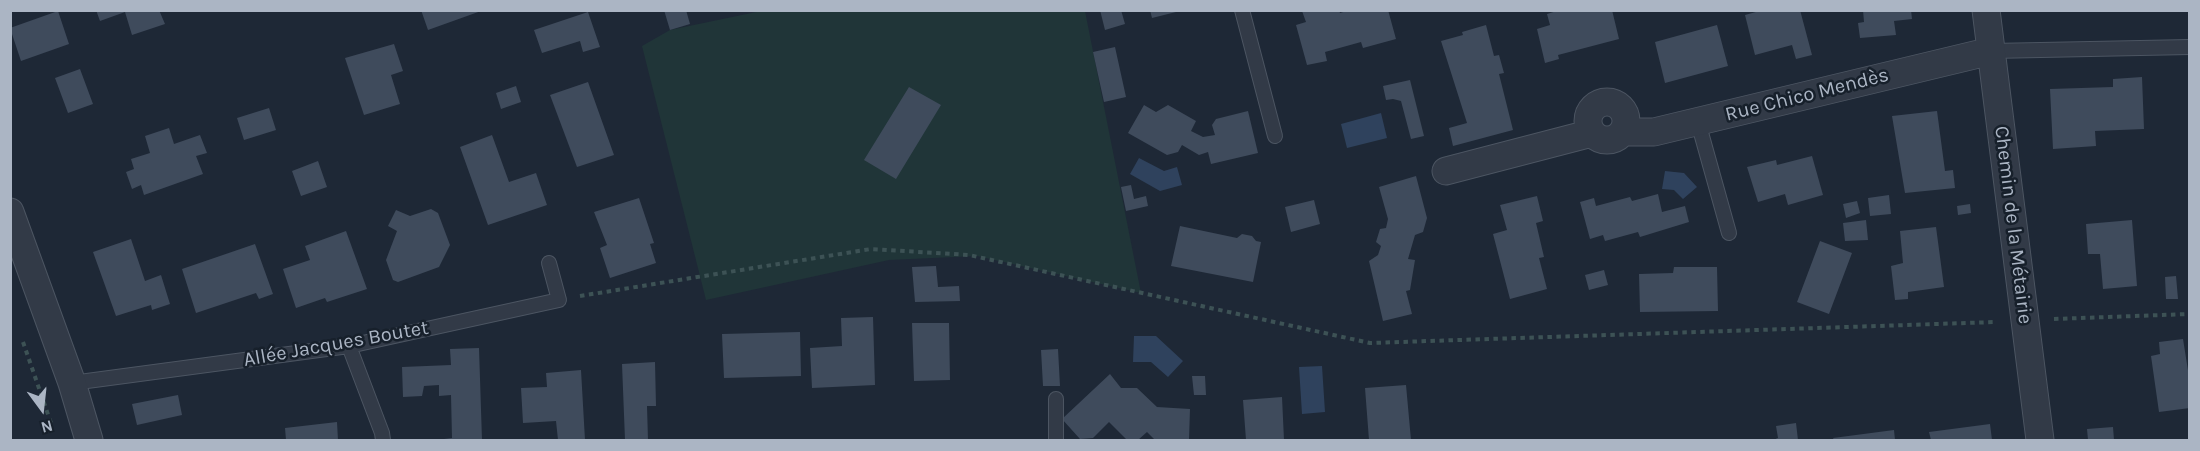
<!DOCTYPE html>
<html>
<head>
<meta charset="utf-8">
<style>
	body { margin:0 }
	#map { position:relative; width:2200px; height:451px; overflow:hidden; background:#1e2836; font-family:Karla,sans-serif }
	canvas { display:block }
	.frame { position:absolute; inset:0; border:12px solid #abb5c4; pointer-events:none }
	.north { position:absolute; left:12px; top:379px; width:60px; height:60px; -webkit-text-stroke:4px #17202b; paint-order:stroke; rotate:165deg; font-size:16px; font-weight:700; line-height:24px; text-align:center; color:#abb5c4 }
	.north::after { content:''; display:block; margin:auto; width:21px; height:27px; background:#abb5c4; clip-path:polygon(50% 0,100% 100%,50% 72%,0 100%) }
</style>
</head>
<body>
<div id="map">
<canvas width="2200" height="451"></canvas>
<div class="frame"></div>
<div class="north">N</div>
</div>
<script>
const context = document.querySelector('canvas').getContext('2d');
context.lineJoin = 'round';
function fill(path, color) { context.fillStyle = color; context.fill(path, 'evenodd'); }
const poly = rows => new Path2D(rows.map(r => 'M' + r).join(''));
function trace(path, color, width, dash) { context.strokeStyle = color; context.lineWidth = width; context.lineCap = dash ? 'butt' : 'round'; context.setLineDash(dash || []); context.stroke(path); }
function label(font, color, halo, rows, align = 'center') {
  context.font = font + ' Karla,sans-serif'; context.lineWidth = 5; context.setLineDash([]); context.textBaseline = 'middle'; context.strokeStyle = halo; context.fillStyle = color; for (const [text, x, y, turn = 0] of rows) {
    context.save(); context.translate(x, y); context.rotate((+turn || 0) * Math.PI / 180); context.textAlign = isNaN(turn) ? turn : align; if (halo) context.strokeText(text, 0, 0); context.fillText(text, 0, 0); context.restore();
  }
}
fill(poly([
	[761,11,1085,11,1141,293,977,256,889,260,706,300,642,46,670,30]
]), '#203538');
fill(poly([
	[1381,113,1387,138,1347,148,1341,124],
	[1139,158,1164,171,1177,167,1182,185,1160,191,1130,174],
	[1665,171,1684,173,1697,187,1683,199,1674,190,1662,189],
	[1134,336,1156,336,1183,361,1168,377,1151,362,1133,362],
	[1322,366,1325,412,1302,414,1299,367]
]), '#2f425d');
fill(poly([
	[96,10,159,10,165,24,132,35,125,12,100,21],
	[421,10,481,10,481,11,428,30],
	[664,10,686,10,690,24,670,30],
	[1100,10,1121,10,1125,24,1105,30],
	[1150,10,1180,10,1180,11,1152,18],
	[1305,10,1339,10,1340,13,1350,10,1388,10,1396,39,1363,48,1361,42,1325,52,1327,61,1307,65,1296,25,1306,22,1302,11],
	[1560,10,1612,10,1619,39,1558,55,1559,59,1545,63,1537,29,1550,25,1547,14],
	[1763,10,1800,10,1812,55,1796,59,1792,45,1755,55,1745,15],
	[1863,10,1911,10,1912,19,1894,21,1896,35,1860,38,1858,23,1864,22],
	[58,11,69,44,21,61,10,28],
	[588,12,600,47,583,52,580,41,542,53,534,30],
	[1486,25,1494,56,1499,55,1504,73,1499,74,1513,130,1453,146,1449,128,1467,123,1441,41,1463,35,1462,32],
	[1717,25,1728,66,1665,83,1655,42],
	[394,44,403,71,391,75,400,104,364,115,345,58],
	[1115,47,1126,97,1104,102,1093,52],
	[80,69,93,104,68,113,55,78],
	[2142,77,2144,129,2095,131,2096,146,2053,149,2050,89,2113,87,2113,79],
	[1410,80,1424,136,1411,139,1401,101,1393,99,1386,100,1383,86],
	[588,82,614,155,577,167,550,95],
	[516,86,521,102,501,109,496,93],
	[909,87,941,105,896,179,864,160],
	[1144,105,1156,112,1168,105,1196,121,1191,131,1203,137,1215,135,1212,125,1216,119,1248,111,1258,153,1211,164,1208,152,1199,155,1182,145,1178,152,1167,155,1128,133],
	[269,108,276,130,244,140,237,118],
	[1937,111,1945,171,1953,170,1955,188,1905,193,1892,116],
	[169,128,174,144,200,135,207,153,196,156,203,174,144,195,141,185,132,189,126,172,134,169,131,159,150,153,145,136],
	[492,135,509,182,536,173,547,205,488,225,460,147],
	[1812,156,1823,195,1788,205,1785,194,1758,202,1747,167,1776,160,1777,165],
	[318,161,327,187,301,196,292,171],
	[1416,176,1427,218,1423,232,1415,235,1408,259,1415,260,1410,290,1406,291,1412,314,1383,321,1369,261,1378,255,1381,246,1376,242,1380,229,1386,228,1388,219,1379,187],
	[1131,185,1134,199,1146,196,1148,206,1126,211,1121,187],
	[1658,194,1662,212,1685,206,1689,222,1640,237,1638,232,1605,241,1603,235,1590,239,1580,202,1594,198,1596,206,1630,197,1632,201],
	[1889,195,1891,214,1870,216,1868,198],
	[1537,196,1543,221,1536,223,1544,257,1539,258,1547,289,1510,299,1493,234,1507,230,1500,205],
	[639,198,654,243,650,244,656,263,610,278,600,248,607,245,594,212],
	[1314,200,1320,224,1291,232,1285,207],
	[1857,201,1860,213,1846,218,1843,204],
	[1970,204,1971,213,1958,215,1957,206],
	[431,209,438,213,450,245,439,267,398,282,393,280,386,260,397,231,388,226,396,210,410,216],
	[1866,220,1868,240,1845,241,1843,223],
	[2132,220,2137,286,2103,289,2100,254,2088,254,2086,224],
	[1180,226,1237,238,1242,234,1252,236,1256,241,1261,242,1253,282,1171,266],
	[1936,227,1944,287,1908,292,1908,299,1895,300,1891,266,1903,263,1900,231],
	[346,231,367,289,327,302,325,298,296,308,283,269,310,260,305,246],
	[131,239,145,281,161,275,170,304,152,310,151,305,116,316,93,252],
	[1820,241,1852,253,1829,314,1797,302],
	[255,244,273,294,259,299,256,293,196,313,182,269],
	[936,266,938,287,959,286,960,301,915,302,912,267],
	[1674,267,1717,267,1718,311,1640,312,1639,274,1673,273],
	[1604,270,1608,285,1589,290,1585,275],
	[2176,276,2178,299,2166,299,2165,277],
	[873,317,875,385,812,388,810,348,842,346,841,318],
	[912,323,949,323,950,380,914,381],
	[800,332,801,376,724,378,722,334],
	[2183,339,2190,383,2190,408,2159,412,2151,356,2160,354,2159,342],
	[479,348,482,440,444,440,444,439,452,438,451,395,439,396,439,385,424,386,422,396,403,397,402,367,451,365,450,349],
	[1058,349,1060,386,1043,386,1041,350],
	[655,362,656,406,647,406,648,440,625,440,622,364],
	[581,370,585,440,558,440,556,421,523,423,521,388,547,387,546,373],
	[1110,374,1121,388,1137,388,1157,407,1190,409,1189,440,1155,440,1147,432,1138,440,1127,440,1109,422,1093,438,1080,439,1062,419],
	[1192,376,1205,376,1206,395,1194,395],
	[1406,385,1411,440,1369,440,1365,388],
	[178,395,182,415,137,425,132,404],
	[1282,397,1284,440,1246,440,1243,400],
	[337,422,338,440,286,440,285,428],
	[1796,423,1798,440,1773,440,1778,438,1776,426],
	[1990,424,1992,440,1931,440,1929,432],
	[2113,427,2114,440,2088,440,2087,429],
	[1894,430,1895,440,1834,440,1833,438]
]), '#3f4b5c');
const service = poly([
	[1242,10,1275,136],
	[1991,51,2190,47],
	[1698,122,1729,233],
	[349,346,382,433,383,440],
	[72,383,349,346,559,300,549,263],
	[1056,440,1056,399]
]);
const minor = poly([
	[1986,10,2040,440],
	'1588 121a19 19 0 1 1 38 0a19 19 0 1 1-38 0Z',
	[1623,132,1654,132,1991,51],
	[1446,171,1592,133],
	[10,212,72,383,89,440]
]);
trace(service, '#4c5562', 16);
trace(minor, '#4c5562', 29);
trace(poly([
	[580,296,871,249,969,255,1370,343,1996,322],
	[2054,319,2190,314],
	[23,342,51,423]
]), '#3d5255', 4, [4.5, 4.5]);
trace(service, '#323a47', 14);
trace(minor, '#323a47', 27);
label('20px', '#abb5c4', '#17202b', [
	["Rue Chico Mendès",1807,95,-14],
	["Chemin de la Métairie",2013,225,83],
	["Allée Jacques Boutet",336,344,-10]
]);
</script>
</body>
</html>
